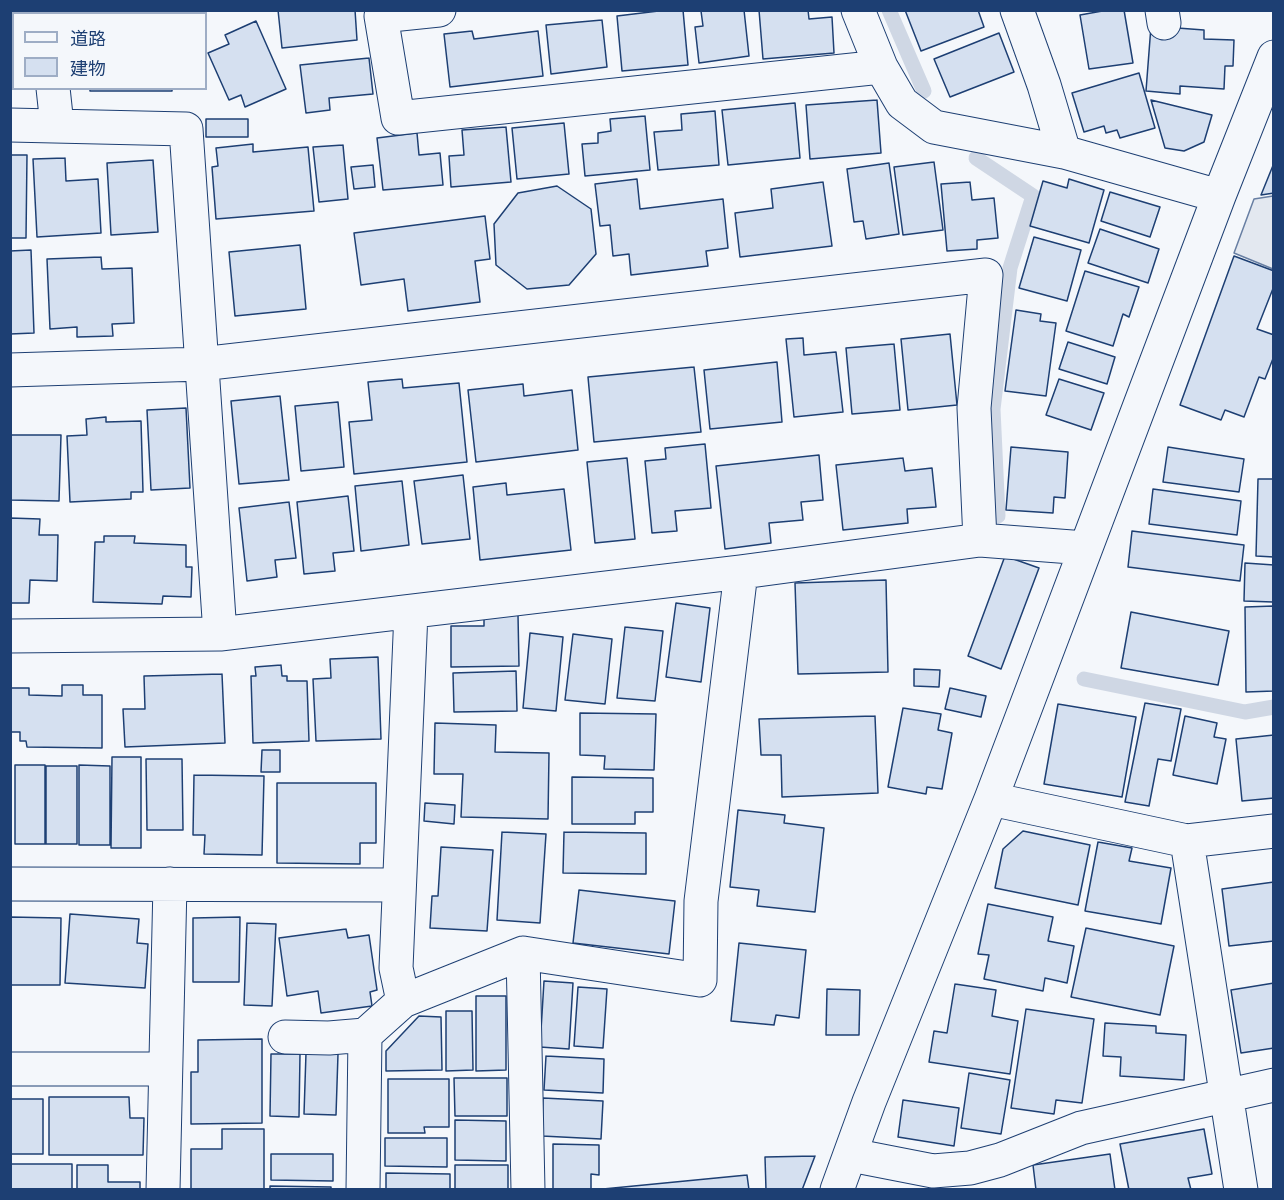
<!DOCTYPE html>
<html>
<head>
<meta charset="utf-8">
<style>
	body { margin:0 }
	#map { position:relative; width:1284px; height:1200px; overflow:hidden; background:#f4f7fb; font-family:Mulish,"Noto Sans JP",sans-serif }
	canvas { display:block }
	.frame { position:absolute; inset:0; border:12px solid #1d3f73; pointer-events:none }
	.legend { position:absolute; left:12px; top:12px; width:195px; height:78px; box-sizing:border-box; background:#f4f7fb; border:2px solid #9eadc5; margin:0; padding:8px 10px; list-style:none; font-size:18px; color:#1d3f73 }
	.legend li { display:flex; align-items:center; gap:12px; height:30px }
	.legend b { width:30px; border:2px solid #9eadc5 }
</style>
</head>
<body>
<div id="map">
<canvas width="1284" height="1200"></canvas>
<div class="frame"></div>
<ul class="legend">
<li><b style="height:8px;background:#f4f7fb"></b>道路</li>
<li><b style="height:16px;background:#d5e0f0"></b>建物</li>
</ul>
</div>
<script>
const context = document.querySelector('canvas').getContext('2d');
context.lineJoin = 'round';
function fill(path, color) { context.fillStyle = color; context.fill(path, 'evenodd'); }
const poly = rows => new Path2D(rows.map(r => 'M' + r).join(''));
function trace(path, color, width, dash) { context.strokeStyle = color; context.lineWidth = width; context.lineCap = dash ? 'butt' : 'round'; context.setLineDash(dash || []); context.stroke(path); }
const parking = poly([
	[1273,196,1274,196,1273,269,1234,253,1254,199,1273,196]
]);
fill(parking, '#e3e8f0');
trace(parking, '#687fa3', 1.5);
trace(poly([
	[889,10,924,91],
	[976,158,1033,196,1010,268,993,409,998,516],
	[1084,679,1245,712,1274,707]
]), '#cfd7e4', 15);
const building = poly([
	[278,10,355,10,357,40,282,48,278,10],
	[667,10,683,10,688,65,622,71,617,16,667,10],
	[744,10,749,56,699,63,695,27,703,26,701,11,744,10],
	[759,10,808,10,809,19,832,17,834,53,763,59,759,10],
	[905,10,978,10,984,27,921,51,905,10],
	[1108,10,1124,10,1133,63,1089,69,1080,15,1108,10],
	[10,13,14,14,14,81,10,80,10,13],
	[602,20,607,67,551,74,546,25,602,20],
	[256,21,286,89,245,107,241,95,229,100,208,53,229,44,225,35,256,21],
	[1151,26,1204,30,1204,39,1234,40,1233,66,1225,66,1224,89,1180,86,1180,94,1146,91,1151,26],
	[472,31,474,39,538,31,543,76,450,87,444,34,472,31],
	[999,33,1014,72,950,97,934,59,999,33],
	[369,58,373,94,329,98,330,110,306,113,300,65,369,58],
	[1139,73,1155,128,1120,138,1117,130,1106,133,1104,126,1084,132,1072,93,1139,73],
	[90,88,172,88,172,91,90,91,90,88],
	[877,100,881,153,810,159,806,105,877,100],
	[1151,100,1212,115,1204,142,1184,151,1165,148,1151,100],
	[795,103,800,158,728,165,722,110,795,103],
	[715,111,719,165,658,170,654,132,682,130,681,114,715,111],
	[645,116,650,170,585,176,582,144,598,143,598,133,611,131,610,119,645,116],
	[206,119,248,119,248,137,206,137,206,119],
	[564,123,569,174,517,179,512,128,564,123],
	[506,127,511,182,451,187,449,156,464,155,462,130,506,127],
	[417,133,419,155,440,153,443,185,383,190,377,138,417,133],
	[253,144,253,152,308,147,314,211,216,219,212,167,218,166,216,148,253,144],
	[343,145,348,199,319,202,313,147,343,145],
	[10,155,27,155,26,238,10,238,10,155],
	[65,158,66,181,98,179,101,233,37,237,33,159,65,158],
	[153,160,158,232,111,235,107,163,153,160],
	[934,162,943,230,903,235,894,167,934,162],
	[889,163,899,234,866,239,863,221,854,222,847,169,889,163],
	[1274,163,1274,193,1261,195,1274,163],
	[373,165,375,187,354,189,351,167,373,165],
	[637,179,640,209,723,199,728,248,706,251,708,266,631,275,629,254,613,256,610,225,600,226,595,184,637,179],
	[1069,179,1104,190,1089,243,1030,226,1043,181,1067,188,1069,179],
	[823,182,832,246,740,257,735,213,773,208,771,189,823,182],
	[970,182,972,200,994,198,998,238,977,240,977,249,947,251,941,184,970,182],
	[557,186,591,209,596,254,569,285,527,289,496,265,494,224,518,193,557,186],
	[1110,192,1160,207,1150,237,1101,221,1110,192],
	[485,216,490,259,475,261,480,302,408,311,404,279,361,285,354,233,485,216],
	[1100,229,1159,249,1148,283,1088,263,1100,229],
	[1034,237,1081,250,1067,301,1019,288,1034,237],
	[300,245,306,309,235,316,229,252,300,245],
	[31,250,34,333,10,334,10,251,31,250],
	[1234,256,1274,271,1274,286,1257,329,1274,335,1274,356,1265,379,1259,377,1244,417,1225,410,1221,420,1180,405,1234,256],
	[101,257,102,269,132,268,134,323,112,324,113,336,77,337,77,327,50,329,47,259,101,257],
	[1085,271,1139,287,1129,317,1123,314,1113,346,1066,331,1085,271],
	[1016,310,1041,314,1040,321,1056,323,1046,396,1005,391,1016,310],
	[950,334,957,405,908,410,901,339,950,334],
	[803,338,804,355,836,352,843,412,794,417,786,339,803,338],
	[1068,342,1115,357,1107,384,1059,369,1068,342],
	[894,344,900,410,852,414,846,348,894,344],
	[777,362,782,422,710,429,704,370,777,362],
	[694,367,701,432,594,442,588,377,694,367],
	[402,379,403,388,459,383,467,462,354,474,349,422,372,420,368,382,402,379],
	[1059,379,1104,393,1091,430,1046,415,1059,379],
	[523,384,524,396,572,390,578,450,476,462,468,390,523,384],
	[280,396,289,480,239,484,231,401,280,396],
	[338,402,344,467,301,471,295,406,338,402],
	[186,408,190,488,151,490,147,410,186,408],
	[106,417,106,422,141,421,143,492,131,492,131,499,70,502,67,436,87,435,86,419,106,417],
	[10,432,11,435,61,435,59,501,10,500,10,432],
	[705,444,711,508,675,511,677,531,652,533,645,461,666,459,665,448,705,444],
	[1011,447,1068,452,1065,498,1054,497,1053,513,1006,510,1011,447],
	[1168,447,1244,459,1239,492,1163,482,1168,447],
	[819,455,823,500,801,502,803,520,769,523,771,543,725,549,716,466,819,455],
	[627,458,635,539,595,543,587,462,627,458],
	[903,458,905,471,932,468,936,507,907,509,908,523,843,530,836,465,903,458],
	[463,475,470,539,422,544,414,481,463,475],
	[1258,479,1274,479,1274,557,1256,556,1258,479],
	[402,481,409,545,361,551,355,486,402,481],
	[506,483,507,495,564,489,571,550,480,560,473,487,506,483],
	[1153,489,1241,501,1237,535,1149,524,1153,489],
	[348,496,354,551,333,553,335,571,304,574,297,502,348,496],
	[289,502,296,558,275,560,277,577,247,581,239,508,289,502],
	[10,518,40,519,39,535,58,535,57,581,30,580,29,603,10,603,10,518],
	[1132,531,1244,545,1240,581,1128,567,1132,531],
	[104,536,135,536,134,543,186,545,186,567,192,567,191,597,163,596,162,604,93,602,95,542,104,542,104,536],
	[1005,556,1039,568,1001,669,968,656,1005,556],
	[1245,563,1274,565,1273,602,1244,601,1245,563],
	[886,580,888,672,798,674,795,583,886,580],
	[676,603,710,608,701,682,666,677,676,603],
	[1274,606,1274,691,1246,692,1245,607,1274,606],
	[1131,612,1229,631,1218,685,1121,668,1131,612],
	[518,615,519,666,451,667,451,626,484,626,484,616,518,615],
	[625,627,663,631,655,701,617,698,625,627],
	[530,633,563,637,556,711,523,708,530,633],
	[573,634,612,639,605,704,565,700,573,634],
	[378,657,381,739,316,741,313,679,331,678,330,659,378,657],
	[281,665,282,676,287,676,287,681,307,681,309,741,253,743,251,676,256,676,255,667,281,665],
	[914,669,940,670,939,687,914,686,914,669],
	[516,671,517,711,454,712,453,673,516,671],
	[222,674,225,743,125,747,123,709,145,709,144,676,222,674],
	[62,685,83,685,83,695,102,695,102,748,27,747,26,741,20,741,20,732,10,732,10,688,29,688,29,695,62,696,62,685],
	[950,688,986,696,981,717,945,709,950,688],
	[1145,703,1181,709,1171,761,1158,759,1149,806,1125,802,1145,703],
	[1058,704,1136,717,1122,797,1044,784,1058,704],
	[903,708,941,714,938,730,952,733,942,789,927,787,926,794,888,787,903,708],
	[580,713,656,714,654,770,604,769,605,756,580,755,580,713],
	[875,716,878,793,782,797,781,755,761,755,759,719,875,716],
	[1185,716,1217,723,1214,737,1226,739,1217,784,1173,775,1185,716],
	[435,723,496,725,495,752,549,753,548,819,461,817,463,774,434,774,435,723],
	[1274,735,1274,798,1242,801,1236,739,1274,735],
	[262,750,280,750,280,772,261,772,262,750],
	[112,757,141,757,141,848,111,848,112,757],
	[146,759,182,759,183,830,147,830,146,759],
	[15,765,45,765,45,844,15,844,15,765],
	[79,765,110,766,110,845,79,845,79,765],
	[46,766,77,766,77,844,46,844,46,766],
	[194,775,264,776,262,855,204,854,205,835,193,835,194,775],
	[572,777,653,778,653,812,635,812,635,824,572,824,572,777],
	[277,783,376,783,376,843,360,843,360,864,277,863,277,783],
	[425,803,455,805,454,824,424,821,425,803],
	[738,810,785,815,784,823,824,828,815,912,757,906,759,890,730,887,738,810],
	[1023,831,1090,845,1078,905,995,888,1003,849,1023,831],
	[502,832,546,834,540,923,497,920,502,832],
	[564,832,646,833,646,874,563,873,564,832],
	[1098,842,1132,848,1129,861,1171,868,1161,924,1085,911,1098,842],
	[441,847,493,850,487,931,430,928,432,896,438,896,441,847],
	[1274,882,1274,941,1229,946,1222,889,1274,882],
	[579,890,675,901,669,954,573,943,579,890],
	[988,904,1053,917,1048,941,1074,946,1067,983,1045,978,1043,991,984,979,989,955,978,954,988,904],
	[70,914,139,919,137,943,148,944,145,988,65,983,70,914],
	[10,917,61,918,60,985,10,985,10,917],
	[240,917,239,982,193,982,193,918,240,917],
	[247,923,276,924,272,1006,244,1005,247,923],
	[1086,928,1174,946,1160,1015,1071,997,1086,928],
	[346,929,348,938,369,935,377,990,370,992,372,1006,321,1013,318,991,287,996,279,938,346,929],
	[739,943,806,950,799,1018,776,1015,774,1025,731,1021,739,943],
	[544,981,573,983,569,1049,540,1047,544,981],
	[1274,983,1274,1048,1241,1053,1231,990,1274,983],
	[955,984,996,990,992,1016,1018,1021,1010,1074,929,1062,934,1031,947,1033,955,984],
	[578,987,607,989,603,1048,574,1046,578,987],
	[827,989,860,990,859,1035,826,1035,827,989],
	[476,996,506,996,506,1070,476,1071,476,996],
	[1026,1009,1094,1019,1082,1103,1056,1100,1054,1114,1011,1108,1026,1009],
	[446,1011,472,1011,473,1070,446,1071,446,1011],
	[419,1016,441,1017,442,1070,386,1071,386,1051,419,1016],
	[1105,1023,1156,1026,1156,1033,1186,1035,1184,1080,1120,1076,1121,1057,1103,1056,1105,1023],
	[262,1039,262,1123,191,1124,191,1072,198,1072,198,1040,262,1039],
	[306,1053,338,1054,336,1115,304,1114,306,1053],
	[271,1054,300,1054,299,1117,270,1116,271,1054],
	[546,1056,604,1059,603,1093,544,1090,546,1056],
	[969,1073,1010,1080,1001,1134,961,1128,969,1073],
	[454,1078,507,1078,507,1116,455,1116,454,1078],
	[388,1079,449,1079,449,1127,424,1127,425,1133,388,1133,388,1079],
	[49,1097,129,1097,130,1118,144,1118,143,1155,49,1155,49,1097],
	[543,1098,603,1101,601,1139,542,1136,543,1098],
	[10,1099,43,1099,43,1154,10,1154,10,1099],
	[903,1100,959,1108,954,1146,898,1137,903,1100],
	[455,1120,506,1121,506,1161,455,1160,455,1120],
	[222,1129,264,1129,264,1190,191,1190,191,1149,222,1149,222,1129],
	[1204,1129,1212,1174,1188,1178,1191,1190,1129,1190,1120,1144,1204,1129],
	[385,1138,447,1138,447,1167,385,1166,385,1138],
	[553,1144,599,1145,599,1175,591,1174,591,1190,553,1190,553,1144],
	[271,1154,333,1154,333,1181,271,1180,271,1154],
	[1110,1154,1115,1190,1036,1190,1033,1165,1110,1154],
	[815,1156,802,1190,766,1190,765,1157,815,1156],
	[10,1164,72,1164,72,1190,10,1190,10,1164],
	[77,1165,108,1165,108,1182,140,1182,140,1190,77,1190,77,1165],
	[455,1165,508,1165,508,1190,455,1190,455,1165],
	[386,1173,450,1174,450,1190,386,1190,386,1173],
	[747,1175,749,1190,603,1190,603,1189,747,1175],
	[270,1186,331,1187,331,1190,270,1190,270,1186]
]);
fill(building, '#d5e0f0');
trace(building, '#1d3f73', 1.5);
const minor = poly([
	[43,10,44,14],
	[439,10,381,16,398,118,881,67],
	[858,10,881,67,902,103,934,127,1064,152,1219,196],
	[1017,10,1044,85,1064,152],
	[1162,10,1164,23],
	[53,88,57,125],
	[10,125,186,129,220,634],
	[10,370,201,364,986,275,974,408,980,540],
	[10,636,220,634,741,572,980,540,1085,548],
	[991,799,1187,841,1274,831],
	[1187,841,1241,1190],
	[10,884,398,885],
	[523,953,528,1190],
	[403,1001,523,953,700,980,701,901,741,572],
	[285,1037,329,1038,365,1035],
	[10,1069,165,1069],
	[851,1155,933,1171,970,1168,1000,1160,1081,1128,1274,1085],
	[163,1190,170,884],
	[363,1190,365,1035,403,1001,396,968,411,612],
	[837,1190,869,1102,991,799,1219,196,1274,57]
]);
trace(minor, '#1d3f73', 35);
trace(minor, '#f4f7fb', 33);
</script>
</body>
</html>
